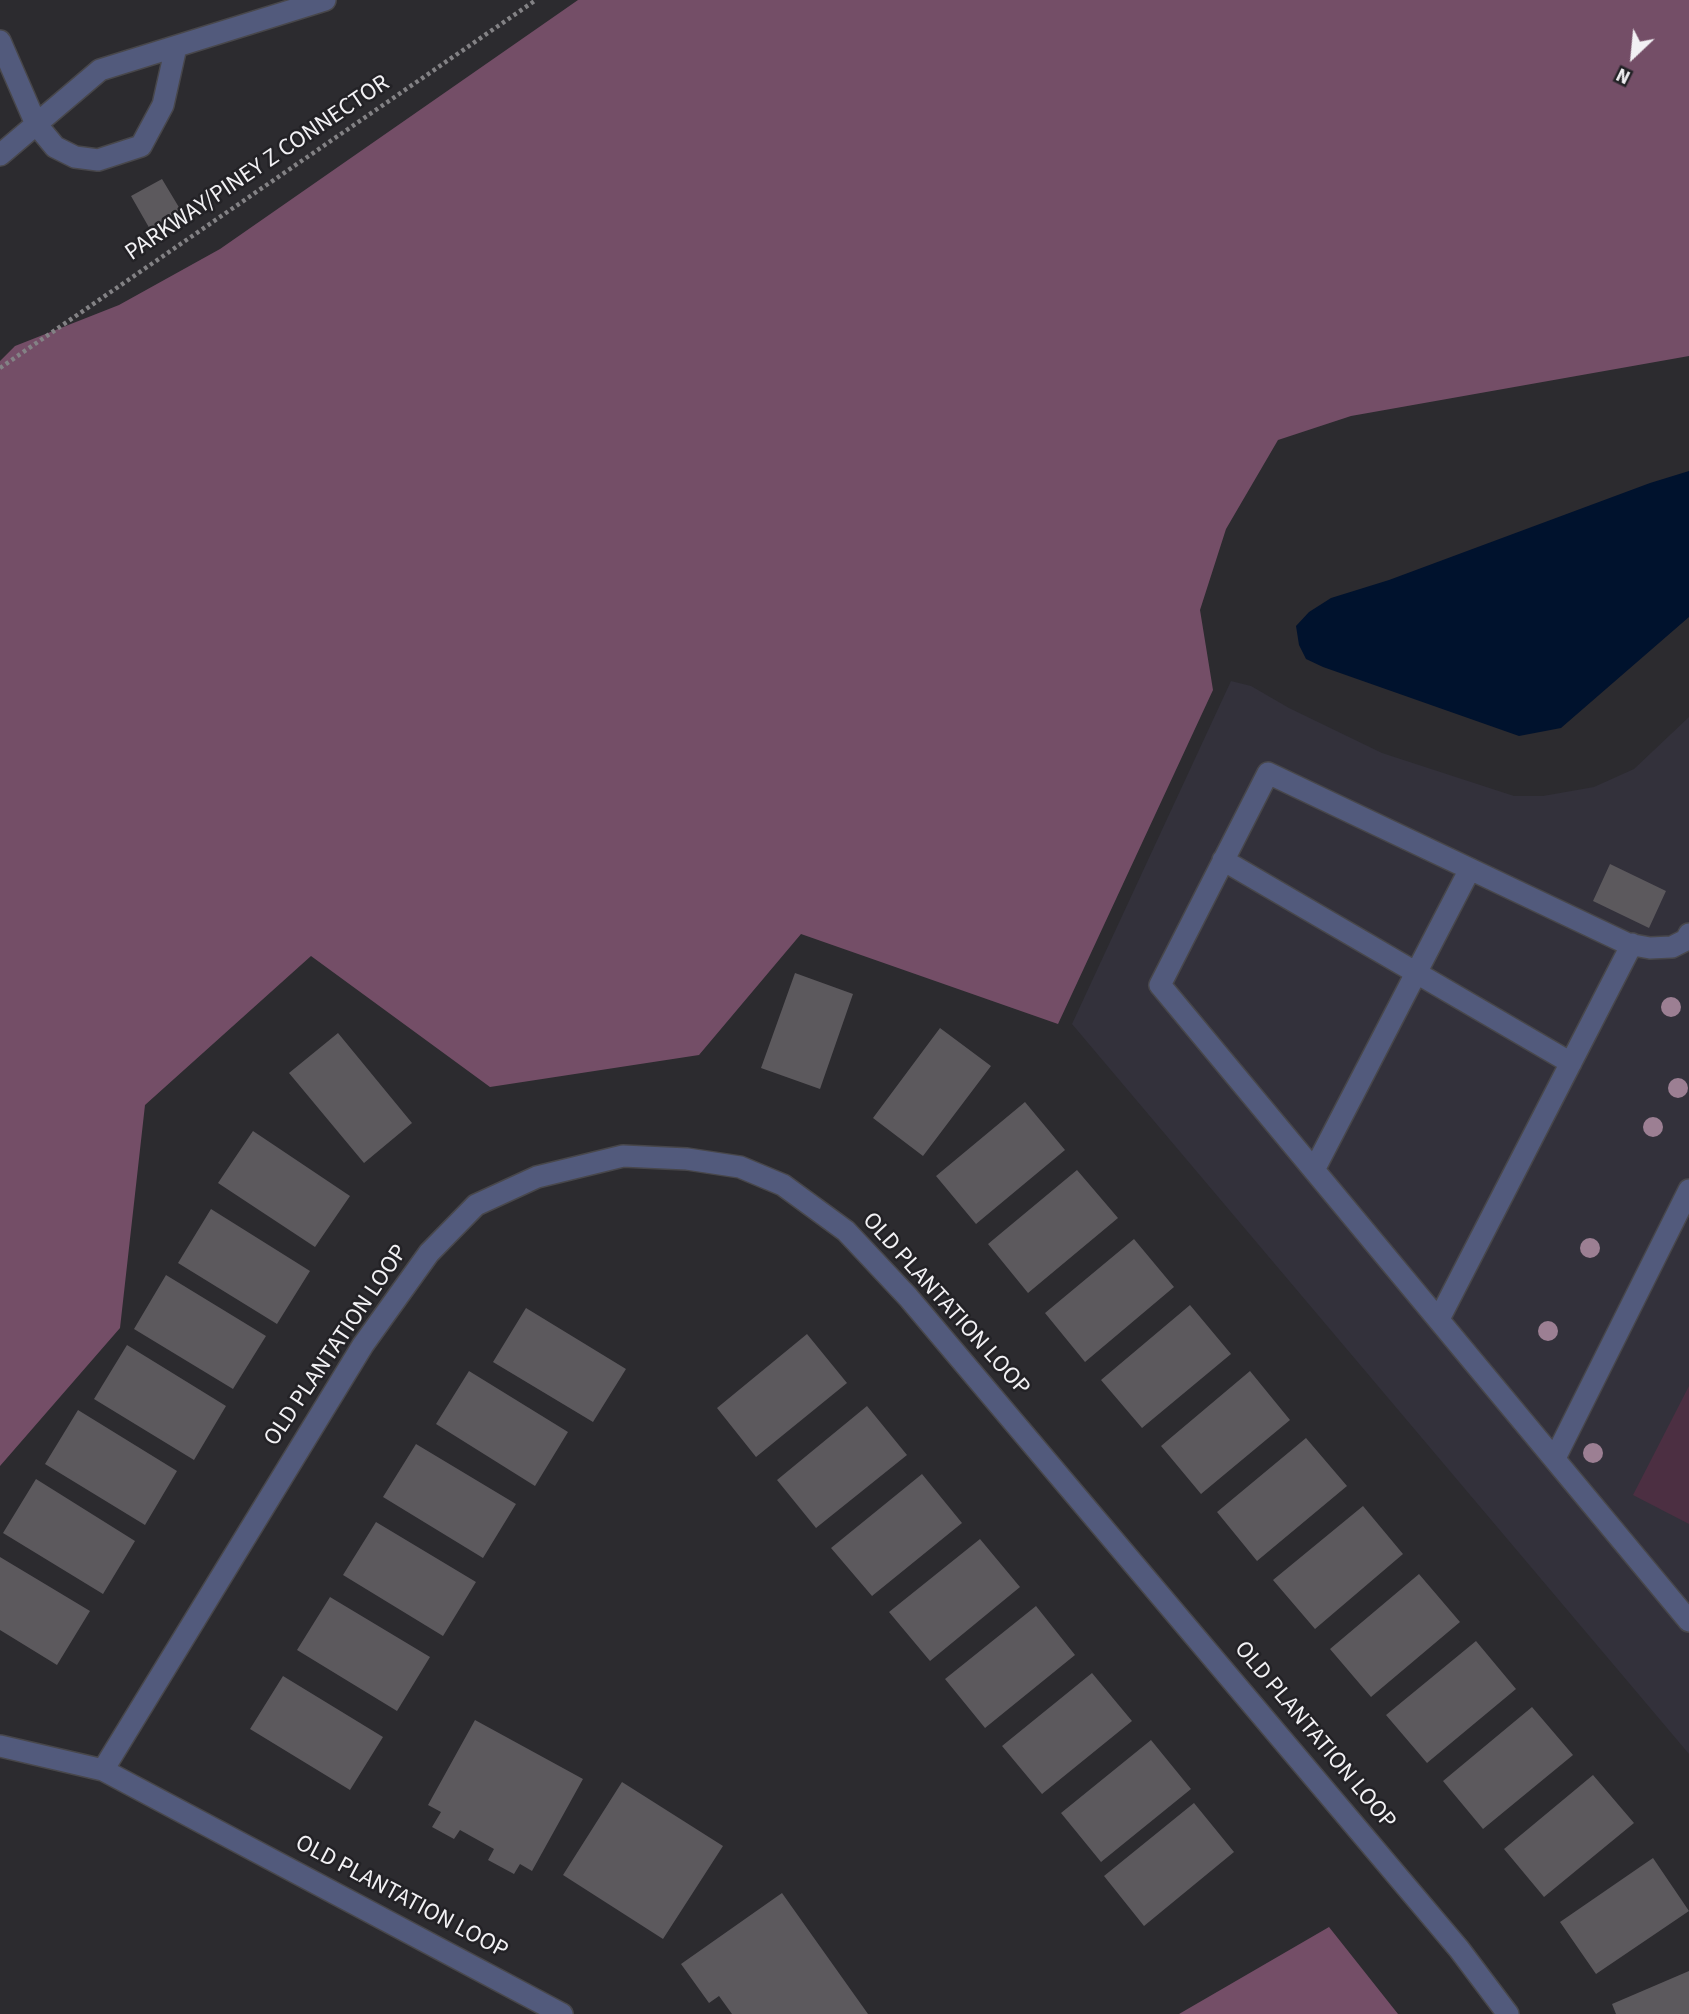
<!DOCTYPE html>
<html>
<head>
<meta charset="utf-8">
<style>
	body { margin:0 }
	#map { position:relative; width:1689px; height:2014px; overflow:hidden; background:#2c2b2f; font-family:"Source Sans 3",sans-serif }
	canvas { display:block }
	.north { position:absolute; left:1598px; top:21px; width:70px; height:70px; -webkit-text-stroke:5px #232226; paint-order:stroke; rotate:206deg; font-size:19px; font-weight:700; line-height:28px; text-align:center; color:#f2f1f4 }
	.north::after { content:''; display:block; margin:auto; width:24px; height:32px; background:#f2f1f4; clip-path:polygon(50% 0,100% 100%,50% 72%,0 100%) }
</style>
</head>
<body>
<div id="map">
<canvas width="1689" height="2014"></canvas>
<div class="north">N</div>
</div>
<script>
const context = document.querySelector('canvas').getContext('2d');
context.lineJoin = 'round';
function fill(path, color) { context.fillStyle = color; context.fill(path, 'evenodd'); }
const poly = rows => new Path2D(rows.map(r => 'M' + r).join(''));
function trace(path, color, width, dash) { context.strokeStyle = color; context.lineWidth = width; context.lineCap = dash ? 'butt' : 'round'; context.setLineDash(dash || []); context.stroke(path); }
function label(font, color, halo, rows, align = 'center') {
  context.font = font + ' "Source Sans 3",sans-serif'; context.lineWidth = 5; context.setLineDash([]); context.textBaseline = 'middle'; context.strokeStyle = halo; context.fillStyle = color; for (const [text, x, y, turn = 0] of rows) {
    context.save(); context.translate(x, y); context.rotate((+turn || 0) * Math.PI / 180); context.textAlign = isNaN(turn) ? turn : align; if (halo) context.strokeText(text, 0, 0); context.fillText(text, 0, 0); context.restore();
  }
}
fill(poly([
	[1231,681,1251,686,1289,708,1382,753,1514,796,1543,796,1594,787,1634,769,1689,717,1689,1754,1072,1024]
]), '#33313b');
fill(poly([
	[1689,1386,1689,1524,1633,1495]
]), '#4c2f42');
fill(poly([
	[578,0,1689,0,1689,356,1351,416,1278,440,1226,529,1200,610,1213,690,1058,1024,801,934,699,1055,490,1087,311,956,145,1105,120,1328,0,1466,0,361,15,346,119,305,220,249],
	[1329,1927,1398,2014,1179,2014]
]), '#744e67');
fill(poly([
	[1689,471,1689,617,1561,728,1519,736,1323,667,1306,659,1299,645,1296,626,1309,612,1331,598,1389,580,1650,483]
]), '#00122d');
fill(poly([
	[162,179,183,214,151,231,131,196],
	[1610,864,1666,891,1649,928,1593,901],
	[795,973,853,994,820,1089,761,1068],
	[940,1028,991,1066,923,1156,873,1118],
	[338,1033,412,1123,364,1163,289,1073],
	[1025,1102,1065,1150,976,1224,936,1176],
	[253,1131,350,1196,315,1247,218,1183],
	[1077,1170,1118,1218,1028,1293,988,1244],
	[211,1209,310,1271,277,1324,178,1263],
	[1134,1239,1174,1287,1085,1362,1045,1313],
	[166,1275,266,1336,233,1389,134,1329],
	[1190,1305,1231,1354,1142,1428,1101,1380],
	[526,1308,626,1369,593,1422,493,1362],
	[807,1334,847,1383,756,1457,717,1408],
	[127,1345,226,1406,194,1460,94,1399],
	[469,1371,568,1432,535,1486,436,1424],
	[1250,1371,1290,1420,1201,1494,1161,1446],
	[867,1406,907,1455,816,1528,777,1480],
	[78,1410,177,1471,145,1525,45,1464],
	[1306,1438,1347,1486,1257,1561,1217,1512],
	[416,1444,516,1504,483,1558,383,1497],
	[922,1474,962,1523,872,1596,831,1548],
	[36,1479,135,1541,103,1594,3,1533],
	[1363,1506,1403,1554,1315,1629,1273,1580],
	[376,1522,476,1582,443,1636,343,1575],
	[980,1539,1020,1587,930,1661,889,1612],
	[0,1557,90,1611,57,1665,0,1630],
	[1419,1574,1460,1622,1371,1697,1330,1649],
	[330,1597,430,1657,397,1711,297,1650],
	[1036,1606,1075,1655,985,1728,945,1679],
	[1476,1641,1516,1689,1427,1763,1386,1715],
	[1092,1673,1132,1721,1042,1794,1002,1746],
	[283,1676,383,1737,350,1790,250,1729],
	[1532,1707,1573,1755,1483,1829,1443,1781],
	[475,1720,583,1779,532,1871,520,1864,514,1874,488,1860,494,1849,460,1830,454,1839,432,1827,441,1812,428,1805],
	[1151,1740,1191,1789,1101,1862,1061,1813],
	[1593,1775,1634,1823,1544,1897,1504,1849],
	[622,1782,723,1846,663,1939,563,1875],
	[1194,1803,1234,1852,1144,1926,1104,1876],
	[1653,1858,1689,1911,1596,1974,1560,1922],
	[782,1893,868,2014,732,2014,719,1996,709,2003,681,1964],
	[1689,1971,1689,2014,1616,2014,1612,2004]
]), '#5c595d');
const minor = poly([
	[0,41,36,124,55,147,75,157,98,160,141,146,163,105,176,47],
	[0,155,100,70,325,0],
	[1223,860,1571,1063],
	[1689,934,1686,940,1672,947,1650,948,1628,944,1268,773,1160,985,1689,1621],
	[1314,1170,1470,869],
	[1439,1319,1632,944],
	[1555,1458,1689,1190],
	[0,1746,103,1770,562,2014],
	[103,1770,363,1345,429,1253,476,1205,537,1177,623,1156,687,1159,740,1167,783,1185,846,1231,908,1297,1459,1949,1508,2014]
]);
trace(minor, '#48474b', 24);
trace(poly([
	[0,368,536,0]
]), '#838285', 4.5, [3.5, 3.5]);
trace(minor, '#525a7c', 21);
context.fillStyle = '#9c7f93';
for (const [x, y] of [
	[1671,1007],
	[1678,1088],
	[1653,1127],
	[1590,1248],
	[1548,1331],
	[1593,1453]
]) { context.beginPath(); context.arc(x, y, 10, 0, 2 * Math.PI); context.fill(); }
label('24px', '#f2f1f4', '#232226', [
	["PARKWAY/PINEY Z CONNECTOR",258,169,-34],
	["OLD PLANTATION LOOP",945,1305,48],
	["OLD PLANTATION LOOP",337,1346,-56],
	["OLD PLANTATION LOOP",1314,1736,50],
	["OLD PLANTATION LOOP",401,1898,28]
]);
</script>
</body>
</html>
